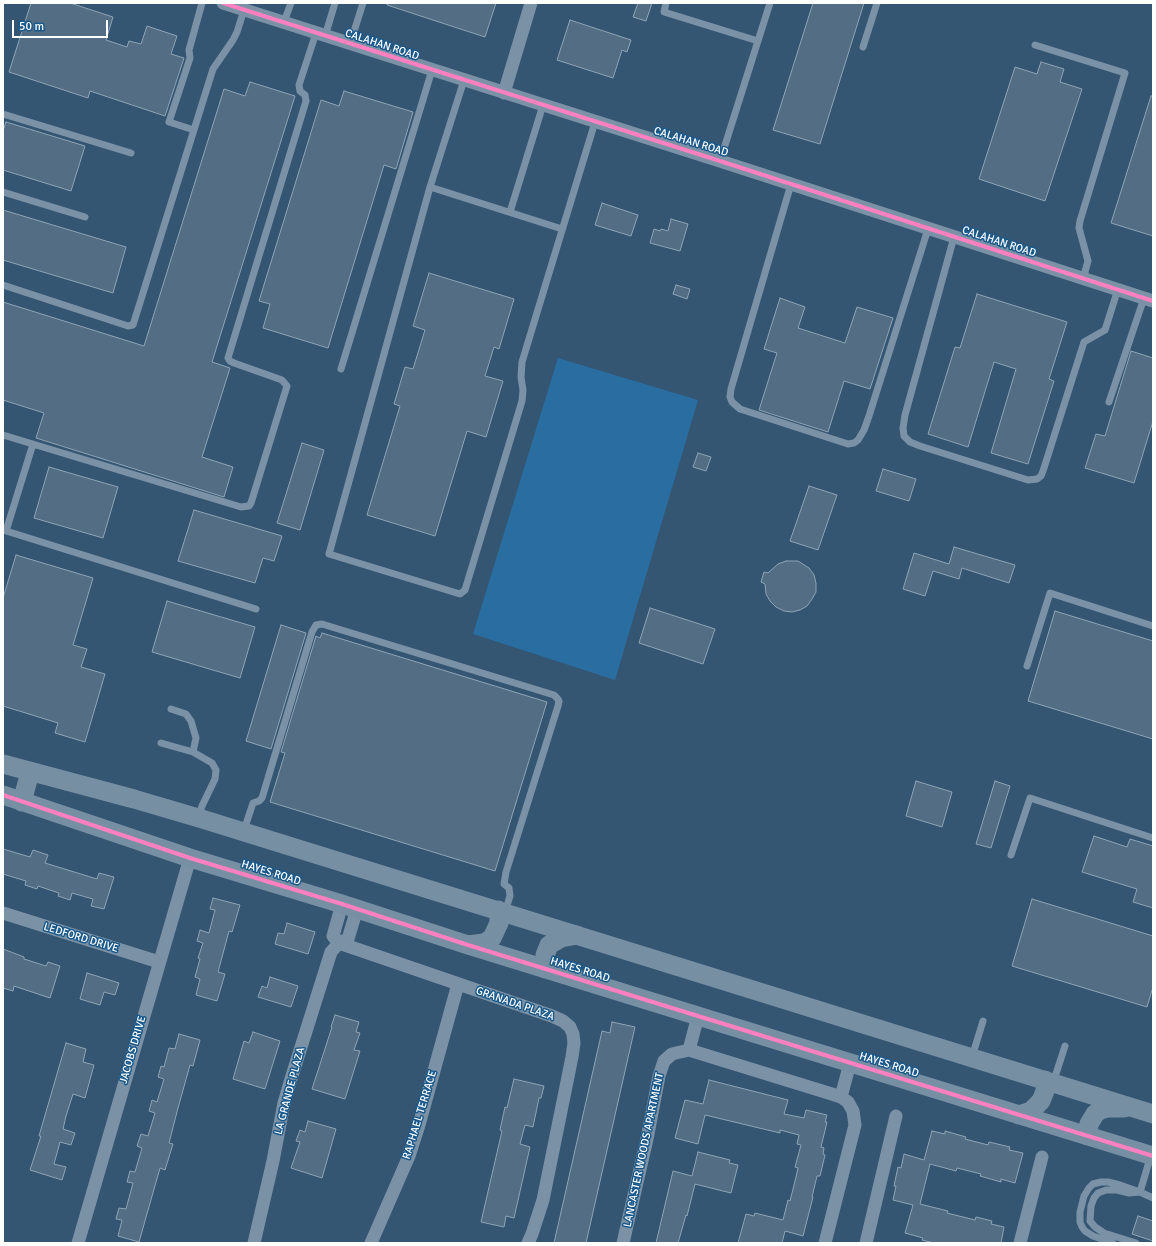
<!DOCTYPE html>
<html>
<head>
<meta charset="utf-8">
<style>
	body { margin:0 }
	#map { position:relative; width:1156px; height:1246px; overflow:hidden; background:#345672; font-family:Signika,sans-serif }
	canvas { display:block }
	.frame { position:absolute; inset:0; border:4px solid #fff; pointer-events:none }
	.scale { position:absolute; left:12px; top:20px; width:96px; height:18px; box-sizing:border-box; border:2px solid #fff; border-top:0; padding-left:5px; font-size:12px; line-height:14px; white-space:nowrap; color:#fff; -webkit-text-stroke:3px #1a598c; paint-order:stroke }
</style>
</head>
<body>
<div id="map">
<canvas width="1156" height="1246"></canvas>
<div class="frame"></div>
<div class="scale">50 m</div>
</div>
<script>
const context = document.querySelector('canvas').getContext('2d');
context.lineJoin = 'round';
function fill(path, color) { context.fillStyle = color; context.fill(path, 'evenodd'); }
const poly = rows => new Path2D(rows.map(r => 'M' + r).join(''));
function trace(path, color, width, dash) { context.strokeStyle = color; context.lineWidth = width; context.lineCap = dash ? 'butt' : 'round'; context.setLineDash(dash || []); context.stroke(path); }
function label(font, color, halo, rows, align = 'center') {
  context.font = font + ' Signika,sans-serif'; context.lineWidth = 3; context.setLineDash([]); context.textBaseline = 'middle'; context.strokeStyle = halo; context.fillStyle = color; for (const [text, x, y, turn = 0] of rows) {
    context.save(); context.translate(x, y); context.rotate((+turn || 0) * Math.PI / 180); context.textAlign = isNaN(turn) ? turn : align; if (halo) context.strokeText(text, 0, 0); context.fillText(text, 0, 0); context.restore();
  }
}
fill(poly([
	[558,358,698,400,615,680,473,634]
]), '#2a6ea1');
const building = poly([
	[31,3,70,3,113,17,106,40,127,47,129,41,141,44,147,26,177,36,171,54,184,58,165,116,90,91,88,98,9,72,31,3],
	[387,3,496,3,485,37,387,5,387,3],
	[638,3,652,3,646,21,633,17,638,3],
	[813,3,864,3,820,144,773,130,813,3],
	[570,20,631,40,627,52,622,50,613,78,557,60,570,20],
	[1041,62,1064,69,1060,82,1082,89,1045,201,979,179,1015,67,1037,74,1041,62],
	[250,82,295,96,212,362,230,368,202,457,233,467,224,497,36,438,44,413,3,400,3,302,144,346,224,89,245,96,250,82],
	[344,91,413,112,396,169,384,165,328,348,263,328,270,304,259,301,321,100,339,106,344,91],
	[1151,96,1153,96,1153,236,1111,223,1151,96],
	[6,122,85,146,71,191,3,170,3,131,6,122],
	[602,203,638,215,631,236,595,225,602,203],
	[3,210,126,247,113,293,3,260,3,210],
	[671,219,688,224,680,251,650,243,654,229,660,231,661,229,668,231,671,219],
	[429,273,514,299,499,349,494,347,485,376,503,381,486,437,467,431,435,536,367,515,400,406,394,404,405,367,413,369,425,330,413,326,429,273],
	[676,285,690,289,687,299,673,294,676,285],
	[977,294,1067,322,1049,379,1054,381,1028,464,991,453,1016,369,994,362,968,447,928,434,955,347,960,348,977,294],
	[780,298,805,307,798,328,845,343,857,307,893,318,870,389,844,381,828,432,759,410,777,353,764,349,780,298],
	[1131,351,1153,358,1153,421,1134,483,1085,468,1096,434,1105,436,1131,351],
	[302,443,324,450,300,530,277,523,302,443],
	[698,453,711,457,706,471,693,467,698,453],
	[49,467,118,487,103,538,34,518,49,467],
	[883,469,916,479,909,501,876,491,883,469],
	[809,486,837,495,818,550,790,541,809,486],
	[194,510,282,536,274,561,263,558,255,583,178,561,194,510],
	[954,547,1015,565,1009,583,962,568,959,579,933,571,925,596,903,589,914,553,949,564,954,547],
	[16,555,93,578,73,645,87,649,81,667,105,674,85,742,55,733,58,723,3,706,3,598,16,555],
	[786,561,798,561,809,568,814,575,816,583,816,592,812,599,807,606,800,610,792,612,784,611,776,607,770,601,766,594,765,584,761,582,764,572,768,573,778,564,786,561],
	[167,601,255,627,240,678,152,652,167,601],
	[650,608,715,629,703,664,639,643,650,608],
	[1055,611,1153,641,1153,739,1028,701,1055,611],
	[281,625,306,633,271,749,246,741,281,625],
	[322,633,547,702,495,871,270,802,285,753,281,752,316,636,320,638,322,633],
	[916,781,952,792,942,827,906,816,916,781],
	[995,781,1010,786,991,848,976,844,995,781],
	[1094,836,1127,847,1130,839,1153,846,1153,908,1133,902,1137,889,1082,872,1094,836],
	[3,849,30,857,33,850,48,855,45,863,97,879,99,873,114,877,104,909,91,906,93,899,72,893,70,900,58,896,59,893,38,886,37,889,25,885,26,881,3,874,3,849],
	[213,898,240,905,232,932,229,931,218,972,225,974,217,1001,196,995,200,979,195,977,200,959,198,958,203,943,197,941,200,930,209,933,215,910,210,909,213,898],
	[1032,899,1153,936,1153,987,1147,1007,1012,966,1032,899],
	[287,923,315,932,308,954,275,944,278,933,284,934,287,923],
	[3,949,24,957,24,959,46,966,48,962,60,966,50,998,14,986,13,991,3,988,3,949],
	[87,973,119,983,115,995,104,992,100,1005,80,999,87,973],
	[270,977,298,986,291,1007,258,997,262,986,267,988,270,977],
	[335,1015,359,1022,356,1032,360,1033,354,1050,360,1051,345,1099,312,1089,332,1027,331,1027,335,1015],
	[612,1022,635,1027,586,1243,554,1243,602,1031,610,1033,612,1022],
	[253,1032,280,1041,265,1089,233,1079,244,1041,249,1043,253,1032],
	[179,1034,200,1040,193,1066,190,1065,178,1108,169,1143,173,1144,165,1170,160,1168,139,1242,118,1236,122,1220,116,1219,119,1208,126,1209,133,1183,127,1182,130,1171,135,1172,142,1148,137,1146,141,1134,148,1136,155,1113,149,1111,152,1100,157,1102,164,1079,158,1077,161,1066,164,1067,169,1048,175,1049,179,1034],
	[66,1043,86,1049,83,1062,94,1065,85,1098,73,1094,66,1116,63,1129,75,1133,71,1145,60,1142,54,1164,66,1167,62,1180,30,1170,41,1136,39,1136,66,1043],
	[514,1079,544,1086,541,1098,539,1098,533,1127,525,1125,520,1144,530,1147,514,1218,506,1216,504,1227,481,1222,502,1131,500,1130,505,1107,507,1108,514,1079],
	[709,1080,788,1100,784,1114,804,1118,806,1110,827,1115,825,1122,827,1122,821,1147,824,1148,823,1154,825,1155,820,1176,817,1176,812,1197,813,1197,803,1236,785,1231,782,1243,738,1243,746,1214,754,1216,755,1213,783,1220,788,1200,790,1201,796,1177,798,1168,795,1167,801,1145,797,1144,799,1135,780,1130,780,1133,705,1115,698,1144,675,1138,685,1100,703,1104,709,1080],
	[308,1121,336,1129,322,1178,291,1168,300,1142,296,1141,300,1130,305,1132,308,1121],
	[932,1131,945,1134,945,1131,966,1137,965,1139,988,1145,989,1142,1010,1147,1009,1150,1023,1153,1015,1183,1001,1179,1001,1182,980,1176,981,1174,957,1168,956,1171,930,1164,920,1204,948,1211,947,1213,975,1220,976,1217,992,1221,991,1224,1004,1227,1001,1243,934,1243,922,1240,923,1238,905,1233,913,1205,893,1200,896,1186,894,1186,898,1167,901,1168,904,1154,924,1160,932,1131],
	[698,1152,730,1160,729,1163,738,1165,731,1193,695,1184,687,1216,686,1215,678,1243,656,1243,673,1171,692,1176,698,1152],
	[1138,1216,1153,1221,1153,1241,1132,1234,1138,1216]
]);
fill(building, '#526d84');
trace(building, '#8fa4b4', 1);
trace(poly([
	[666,3,664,12,758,41],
	[284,22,291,3],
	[325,36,335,3],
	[350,44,363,3],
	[1035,45,1125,73,1080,221,1079,228,1088,261,1083,279],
	[863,47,877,3],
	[464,80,430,187,562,229],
	[3,114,131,153],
	[194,130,169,122,190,58,189,50,202,3],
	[720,161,770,3],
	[791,184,731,389,730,397,732,402,740,409,848,444,854,443,858,440,864,430,869,416,928,229],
	[430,187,329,554,460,594,465,590,522,401,523,390,521,377,522,362,595,122],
	[3,192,85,217],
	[510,212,543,105],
	[954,237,905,415,903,428,904,436,910,442,920,446,1028,480,1037,479,1041,476,1043,471,1084,342,1105,330,1118,289],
	[3,285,128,326,133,325,213,69,233,40,237,32,244,10],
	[341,369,432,70],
	[1109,402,1144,298],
	[3,435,241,507,249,506,251,503,287,386,282,380,234,363,230,361,228,358,306,101,305,95,300,91,299,85,316,33],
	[3,530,256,609],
	[6,531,33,444],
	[1027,666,1050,593,1153,626],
	[171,709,186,714,191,721,196,738,193,752,212,763,216,770,215,779,202,806,198,818],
	[161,743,193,752],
	[244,830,253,803,259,801,262,798,312,632,316,625,322,624,554,695,557,698,559,701,558,706,506,872,504,884,509,888,510,896,505,912],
	[1011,855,1030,798,1153,838],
	[972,1057,983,1021],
	[1053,1083,1065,1046],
	[1113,1243,1093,1236,1085,1231,1082,1227,1080,1222,1080,1212,1084,1196,1089,1188,1093,1184,1101,1182,1108,1182,1120,1185,1140,1192,1151,1155],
	[1136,1243,1104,1233,1095,1227,1090,1221,1091,1206,1094,1198,1098,1193,1106,1190,1117,1190,1129,1193,1140,1192,1153,1198]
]), '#7b92a6', 7);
trace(poly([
	[223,3,720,161,1153,301],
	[504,93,531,3],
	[3,913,159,962],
	[339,943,552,1016,563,1021,570,1027,573,1034,574,1043,572,1057,543,1200,532,1234,528,1243],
	[339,943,333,936,342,904],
	[689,1050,698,1016],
	[841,1097,850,1063],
	[78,1243,190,858],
	[254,1243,273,1161,284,1103,291,1079,331,952,339,943,348,939,357,909],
	[371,1243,409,1156,419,1125,458,984],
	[623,1243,647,1139,659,1076,664,1061,672,1054,689,1050,835,1095,841,1097,848,1102,853,1111,855,1125,825,1243],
	[866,1243,896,1116],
	[1020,1243,1042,1157]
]), '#7b92a6', 13);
trace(poly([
	[3,764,134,799,202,819,1153,1114],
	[3,795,190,858,342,904,468,945,698,1016,1153,1156],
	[22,802,30,772],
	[468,945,484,943,492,938,499,923,499,914,498,910],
	[545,969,545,955,549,945,561,938,577,935],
	[1019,1115,1031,1111,1041,1101,1045,1091,1045,1080],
	[1088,1136,1089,1124,1095,1114,1100,1110,1107,1108,1124,1108]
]), '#778fa2', 19);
trace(poly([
	[223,3,720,161,1153,301],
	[3,795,190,858,342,904,468,945,698,1016,1153,1156]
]), '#ff80c0', 4);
label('11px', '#fff', '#1a598c', [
	["CALAHAN ROAD",382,45,18],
	["CALAHAN ROAD",691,142,17],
	["CALAHAN ROAD",999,242,18],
	["HAYES ROAD",271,873,17],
	["LEDFORD DRIVE",81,938,17],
	["HAYES ROAD",580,970,17],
	["GRANADA PLAZA",515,1004,19],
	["JACOBS DRIVE",133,1050,-74],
	["HAYES ROAD",889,1065,17],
	["LA GRANDE PLAZA",290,1091,-75],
	["RAPHAEL TERRACE",420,1115,-73],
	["LANCASTER WOODS APARTMENT",644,1150,-78]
]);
</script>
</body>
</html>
